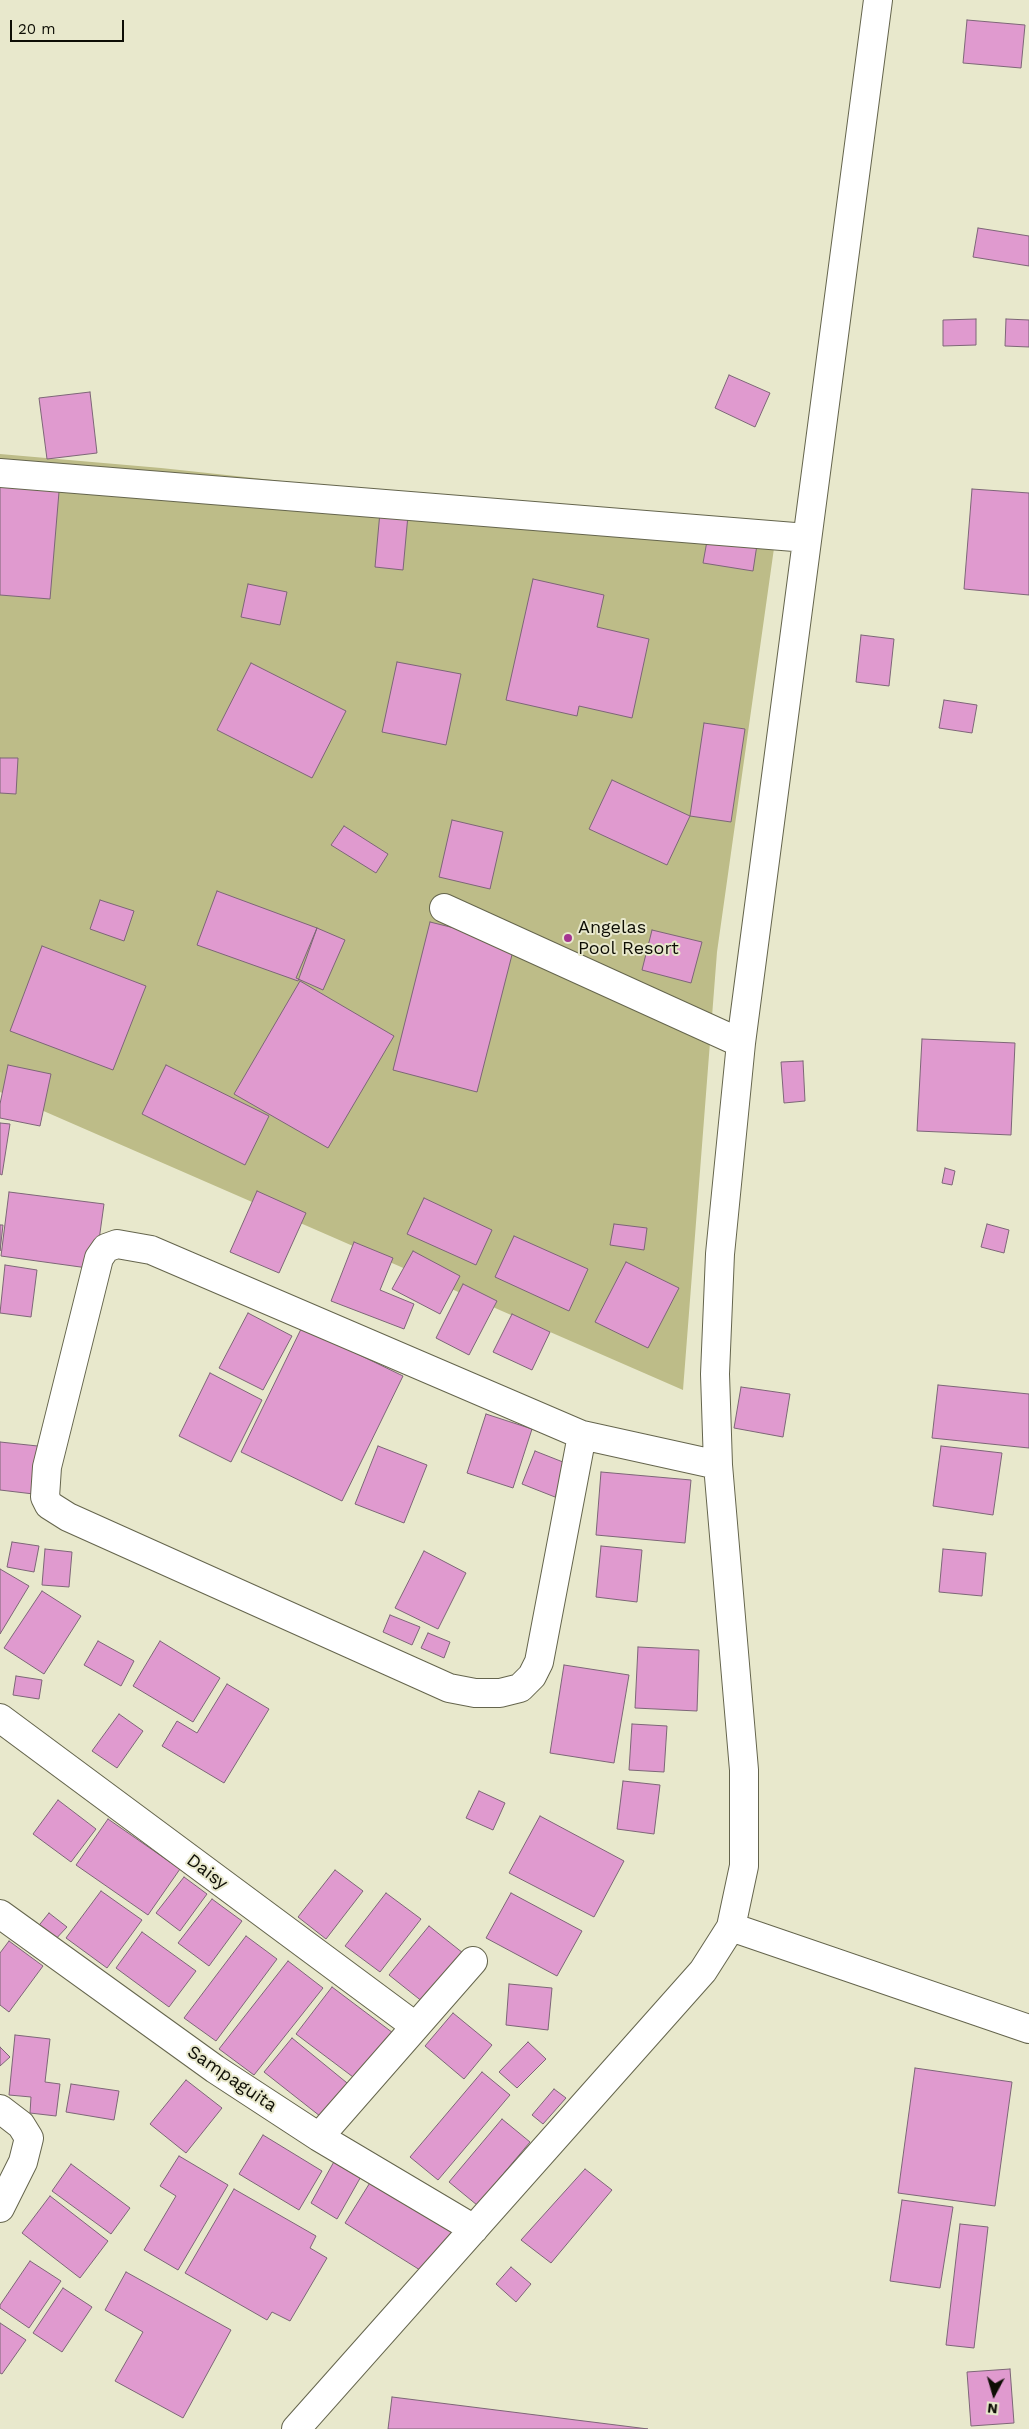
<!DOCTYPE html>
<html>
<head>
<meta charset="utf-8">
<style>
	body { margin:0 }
	#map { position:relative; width:1029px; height:2429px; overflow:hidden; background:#e8e8cc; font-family:"Work Sans",sans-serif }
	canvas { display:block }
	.north { position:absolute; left:969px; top:2369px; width:50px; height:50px; -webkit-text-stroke:4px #e8e8cc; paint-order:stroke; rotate:186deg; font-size:14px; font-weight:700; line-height:20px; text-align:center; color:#0e0e05 }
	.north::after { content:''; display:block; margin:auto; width:18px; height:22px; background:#0e0e05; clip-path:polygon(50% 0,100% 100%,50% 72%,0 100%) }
	.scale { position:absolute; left:10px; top:20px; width:114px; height:22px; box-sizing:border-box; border:2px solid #0e0e05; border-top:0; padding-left:6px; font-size:15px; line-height:18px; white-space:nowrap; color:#0e0e05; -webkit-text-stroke:4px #e8e8cc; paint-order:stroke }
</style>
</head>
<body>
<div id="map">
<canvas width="1029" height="2429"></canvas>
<div class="north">N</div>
<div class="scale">20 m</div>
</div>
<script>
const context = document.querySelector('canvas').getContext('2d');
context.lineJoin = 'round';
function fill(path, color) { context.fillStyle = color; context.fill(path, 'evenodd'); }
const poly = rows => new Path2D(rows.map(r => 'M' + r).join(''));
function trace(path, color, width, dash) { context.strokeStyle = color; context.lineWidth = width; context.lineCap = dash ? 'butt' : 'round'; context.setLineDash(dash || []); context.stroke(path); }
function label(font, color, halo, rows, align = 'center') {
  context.font = font + ' "Work Sans",sans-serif'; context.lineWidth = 4; context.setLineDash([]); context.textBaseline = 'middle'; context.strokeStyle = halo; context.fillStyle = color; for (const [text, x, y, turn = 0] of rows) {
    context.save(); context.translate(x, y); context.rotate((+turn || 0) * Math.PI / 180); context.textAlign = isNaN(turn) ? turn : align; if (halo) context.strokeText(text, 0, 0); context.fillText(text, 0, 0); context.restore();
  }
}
fill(poly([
	[0,454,161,468,776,534,717,952,683,1390,0,1092]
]), '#bdbc88');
const building = poly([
	[967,20,1025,25,1021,68,963,63,967,20],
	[978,228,1029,236,1029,266,973,257,978,228],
	[976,319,976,345,943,346,943,320,976,319],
	[1006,319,1029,320,1029,347,1005,346,1006,319],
	[729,375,770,393,755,427,715,408,729,375],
	[90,392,97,453,47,459,39,398,90,392],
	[0,476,60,480,50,599,0,595,0,476],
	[972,489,1029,493,1029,595,964,589,972,489],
	[380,512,408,515,403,570,375,567,380,512],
	[709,530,758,538,753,571,703,563,709,530],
	[533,579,604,595,597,627,649,639,632,718,579,706,577,716,506,700,533,579],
	[248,584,287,592,280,625,241,617,248,584],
	[861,635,894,639,889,686,856,682,861,635],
	[397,662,461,674,446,745,382,732,397,662],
	[251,663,346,711,312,778,217,730,251,663],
	[944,700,977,705,972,733,939,728,944,700],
	[704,723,745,729,731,822,690,816,704,723],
	[0,758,18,758,16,794,0,793,0,758],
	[612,780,690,816,667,865,589,829,612,780],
	[452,820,503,832,490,889,439,877,452,820],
	[344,826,388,854,376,873,331,845,344,826],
	[217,891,317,928,298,981,197,945,217,891],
	[100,900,134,911,124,941,90,929,100,900],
	[430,922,515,943,477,1092,393,1070,430,922],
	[317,928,345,940,323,990,296,978,317,928],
	[652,930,702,942,691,983,642,970,652,930],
	[42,946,146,986,113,1070,10,1031,42,946],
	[300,981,394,1036,328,1148,234,1094,300,981],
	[922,1039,1015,1043,1011,1135,917,1131,922,1039],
	[803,1061,805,1101,784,1103,781,1062,803,1061],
	[8,1065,51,1074,40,1126,0,1118,0,1104,8,1065],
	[166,1065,269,1116,245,1165,142,1114,166,1065],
	[0,1123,10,1124,2,1175,0,1174,0,1123],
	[945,1168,955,1171,952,1185,942,1183,945,1168],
	[257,1191,306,1213,279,1273,230,1252,257,1191],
	[9,1192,104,1204,95,1269,1,1256,9,1192],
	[424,1198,492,1230,476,1265,407,1234,424,1198],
	[614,1224,647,1228,644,1250,610,1245,614,1224],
	[987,1224,1009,1230,1004,1253,981,1247,987,1224],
	[0,1225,3,1225,0,1251,0,1225],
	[514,1236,588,1269,569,1311,495,1277,514,1236],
	[354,1242,393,1258,380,1290,414,1304,404,1329,331,1301,354,1242],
	[413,1251,460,1276,440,1314,392,1289,413,1251],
	[626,1262,679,1288,648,1348,595,1322,626,1262],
	[5,1265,37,1270,31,1317,0,1313,5,1265],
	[463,1284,497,1301,469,1355,436,1338,463,1284],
	[248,1313,292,1336,263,1390,219,1368,248,1313],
	[512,1314,550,1332,532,1370,493,1352,512,1314],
	[302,1327,403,1376,342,1501,241,1452,302,1327],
	[210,1373,262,1400,231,1462,179,1436,210,1373],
	[938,1385,1029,1394,1029,1448,932,1438,938,1385],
	[741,1387,790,1394,783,1437,734,1428,741,1387],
	[486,1414,532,1429,513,1488,467,1473,486,1414],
	[0,1442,47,1447,42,1495,0,1490,0,1442],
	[378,1446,427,1465,404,1523,355,1504,378,1446],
	[941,1446,1002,1453,993,1515,933,1506,941,1446],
	[535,1451,568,1464,555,1497,522,1484,535,1451],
	[601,1472,691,1480,685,1543,596,1535,601,1472],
	[12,1542,39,1546,34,1572,7,1567,12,1542],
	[601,1546,642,1550,637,1602,596,1597,601,1546],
	[45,1549,72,1552,69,1587,42,1585,45,1549],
	[943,1549,986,1553,982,1596,939,1592,943,1549],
	[424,1551,466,1573,438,1629,395,1608,424,1551],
	[0,1569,29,1586,0,1634,0,1569],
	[42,1591,81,1616,44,1674,4,1648,42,1591],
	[390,1615,420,1627,412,1645,383,1632,390,1615],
	[428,1633,450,1642,444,1658,421,1648,428,1633],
	[98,1641,134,1661,121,1686,84,1665,98,1641],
	[160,1641,220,1678,193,1722,133,1686,160,1641],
	[638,1647,699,1650,697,1711,635,1708,638,1647],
	[564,1665,629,1675,614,1763,550,1753,564,1665],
	[16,1676,42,1680,39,1699,13,1695,16,1676],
	[227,1684,269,1709,224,1783,162,1746,177,1721,197,1733,227,1684],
	[119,1714,143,1731,117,1768,92,1751,119,1714],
	[632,1724,667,1726,664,1772,629,1770,632,1724],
	[623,1781,660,1785,654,1834,617,1829,623,1781],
	[479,1791,505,1803,493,1830,466,1818,479,1791],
	[58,1800,96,1829,71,1862,33,1834,58,1800],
	[540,1816,624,1861,594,1917,509,1873,540,1816],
	[108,1819,180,1869,148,1915,76,1865,108,1819],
	[335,1870,363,1891,326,1939,298,1917,335,1870],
	[184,1877,207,1894,180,1931,156,1913,184,1877],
	[101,1891,142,1920,107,1968,66,1938,101,1891],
	[386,1893,421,1919,380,1972,345,1946,386,1893],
	[511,1893,582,1931,557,1976,486,1938,511,1893],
	[212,1899,242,1921,209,1966,178,1943,212,1899],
	[49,1913,67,1927,52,1943,36,1929,49,1913],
	[429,1926,468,1957,428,2006,389,1975,429,1926],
	[142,1932,196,1971,169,2007,116,1968,142,1932],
	[246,1936,277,1959,216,2041,184,2018,246,1936],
	[9,1941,43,1966,9,2012,0,2005,0,1953,9,1941],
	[288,1961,323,1988,254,2075,219,2049,288,1961],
	[509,1984,552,1988,548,2030,506,2025,509,1984],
	[332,1987,397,2036,361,2083,296,2034,332,1987],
	[453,2013,492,2045,464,2079,425,2046,453,2013],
	[15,2035,50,2039,45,2082,60,2084,56,2116,30,2113,31,2097,9,2095,15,2035],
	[292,2038,352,2087,325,2120,264,2072,292,2038],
	[528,2042,546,2059,517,2088,499,2072,528,2042],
	[0,2047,10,2057,0,2066,0,2047],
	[915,2068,1012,2082,995,2206,898,2193,915,2068],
	[482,2072,510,2095,438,2180,410,2157,482,2072],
	[186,2080,222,2108,186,2153,150,2124,186,2080],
	[71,2084,119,2091,114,2120,66,2112,71,2084],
	[554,2089,566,2098,543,2124,532,2115,554,2089],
	[502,2119,530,2142,477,2205,449,2182,502,2119],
	[263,2135,322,2171,299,2210,239,2174,263,2135],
	[179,2156,228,2185,178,2270,144,2250,176,2196,160,2186,179,2156],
	[336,2158,363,2173,337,2219,311,2203,336,2158],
	[71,2164,130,2208,111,2234,52,2191,71,2164],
	[585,2169,612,2190,551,2263,521,2240,585,2169],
	[371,2181,454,2233,428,2275,345,2223,371,2181],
	[234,2189,316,2236,310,2248,327,2258,290,2321,272,2312,267,2320,185,2273,234,2189],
	[50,2196,108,2241,80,2278,22,2233,50,2196],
	[902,2200,953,2207,940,2288,890,2281,902,2200],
	[960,2224,988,2227,974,2348,946,2345,960,2224],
	[30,2261,61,2281,29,2328,0,2308,0,2305,30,2261],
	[511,2267,531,2284,516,2302,496,2284,511,2267],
	[126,2272,231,2330,183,2418,115,2381,143,2332,105,2310,126,2272],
	[63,2288,92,2307,62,2352,33,2333,63,2288],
	[0,2323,26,2340,2,2374,0,2373,0,2323],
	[1010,2369,1014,2423,971,2426,967,2372,1010,2369],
	[392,2397,648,2429,388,2429,392,2397]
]);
fill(building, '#e09acf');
trace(building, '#7d6677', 1);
const minor = poly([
	[0,473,807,538],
	[444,908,741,1043],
	[582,1435,539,1662,532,1676,520,1688,500,1693,475,1693,449,1688,68,1517,49,1505,45,1497,47,1467,99,1258,106,1248,117,1244,151,1250,582,1435,718,1465],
	[0,1718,415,2026],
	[0,1914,215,2069,319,2137,474,2229],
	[731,1927,1029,2029],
	[0,2109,21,2125,29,2138,23,2162,0,2208],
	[319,2137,473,1961],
	[296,2429,703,1971,731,1927,744,1866,744,1770,718,1465,715,1374,720,1254,741,1043,878,0]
]);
trace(minor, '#65654d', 30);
trace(minor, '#fff', 28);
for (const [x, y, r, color] of [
	[568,938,5,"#a53591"]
]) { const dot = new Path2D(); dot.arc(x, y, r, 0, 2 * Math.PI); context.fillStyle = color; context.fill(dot); trace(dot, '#e8e8cc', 2); }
label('18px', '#0e0e05', '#e8e8cc', [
	["Angelas",578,928],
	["Pool Resort",578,949]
], 'left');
label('18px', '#0e0e05', '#e8e8cc', [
	["Daisy",207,1872,37],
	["Sampaguita",232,2079,34]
]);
</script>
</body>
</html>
